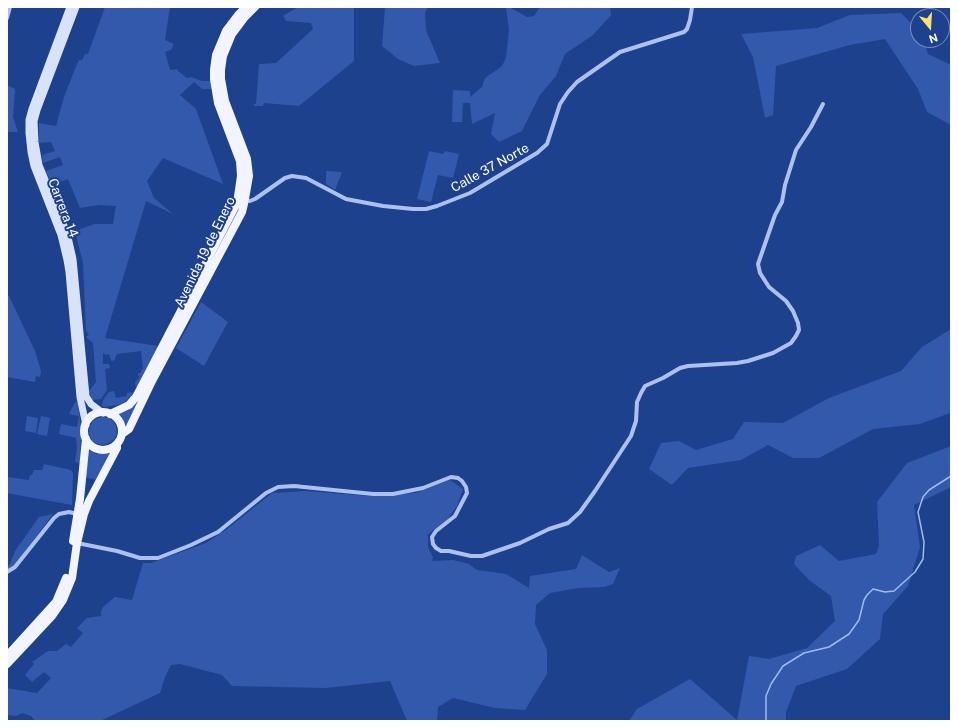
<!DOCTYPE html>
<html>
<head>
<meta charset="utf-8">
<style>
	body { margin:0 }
	#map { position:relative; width:958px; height:728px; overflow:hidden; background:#1e418d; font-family:"Public Sans",sans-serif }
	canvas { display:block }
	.frame { position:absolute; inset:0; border:8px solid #fff; pointer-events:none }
	.north { position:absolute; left:910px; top:8px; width:40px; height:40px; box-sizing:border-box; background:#1e418d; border:1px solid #788dbb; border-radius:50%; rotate:162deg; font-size:11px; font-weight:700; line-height:16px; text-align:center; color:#fff }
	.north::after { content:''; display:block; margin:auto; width:14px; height:18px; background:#fbe36b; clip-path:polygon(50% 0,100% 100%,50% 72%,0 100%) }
</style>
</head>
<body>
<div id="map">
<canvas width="958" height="728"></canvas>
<div class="frame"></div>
<div class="north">N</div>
</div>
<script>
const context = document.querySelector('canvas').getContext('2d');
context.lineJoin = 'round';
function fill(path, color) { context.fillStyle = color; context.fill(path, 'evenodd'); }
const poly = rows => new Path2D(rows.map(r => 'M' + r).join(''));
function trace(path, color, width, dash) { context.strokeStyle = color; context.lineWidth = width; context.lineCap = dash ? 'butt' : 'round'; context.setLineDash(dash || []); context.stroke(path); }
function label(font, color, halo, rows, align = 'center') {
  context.font = font + ' "Public Sans",sans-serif'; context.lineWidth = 4; context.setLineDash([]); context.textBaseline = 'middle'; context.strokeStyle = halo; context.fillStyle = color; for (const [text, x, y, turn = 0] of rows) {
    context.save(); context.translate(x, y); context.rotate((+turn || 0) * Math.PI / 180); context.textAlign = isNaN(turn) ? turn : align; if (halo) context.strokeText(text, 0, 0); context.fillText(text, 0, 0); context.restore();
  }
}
fill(poly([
	[105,7,170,7,165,40,174,44,171,50,165,52,170,70,177,69,178,71,187,78,191,77,202,81,211,81,212,89,202,89,194,82,180,95,196,109,223,184,163,158,147,181,154,198,173,214,146,201,105,338,158,346,136,388,135,382,139,378,138,373,141,373,141,370,143,369,141,351,117,354,115,358,115,360,112,361,110,358,109,354,106,355,103,353,103,364,109,364,110,368,105,369,107,390,101,399,92,400,89,391,96,382,93,343,86,337,89,335,86,331,83,263,75,231,94,224,113,224,116,206,99,205,80,208,68,179,52,185,46,171,63,165,60,157,43,163,42,155,55,151,51,142,39,143,39,123,56,126,64,97,77,64,79,60,82,60,85,54,88,54],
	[298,7,354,7,354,61,299,106,264,103,263,106,254,106,254,104,256,104,259,64,276,63,313,29,311,23,286,21,283,16],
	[385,7,428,7,425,13,426,30,440,63,414,66,398,59,382,46],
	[506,7,509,7,527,17,534,16,540,7,610,7,611,15,593,35,565,54,556,76,540,95,522,131,499,142,491,134,495,113,472,124,470,103,463,103,462,122,452,122,453,90,470,91,470,97,482,87,485,78,502,66,506,58,509,30],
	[901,13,918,30,918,40,923,40,928,54,951,65,951,125,927,112,918,89,885,39,850,45,776,66,773,115,765,118,753,57,741,34,817,28,850,15],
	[7,85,15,89,13,117,18,132,7,132],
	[429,151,443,154,445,151,459,154,453,178,438,175,431,202,417,199],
	[326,171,342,172,335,190,326,184],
	[240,203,243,203,127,425,124,426,117,415,138,399,236,213],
	[7,295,9,296,35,351,41,371,40,377,36,376,35,382,7,377],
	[201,302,228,322,204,366,176,348],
	[951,329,951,487,914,505,920,547,908,586,883,614,880,639,847,669,796,686,786,712,786,721,629,721,637,709,690,679,737,720,749,656,769,659,807,648,835,621,831,596,809,580,794,564,796,556,820,545,839,561,876,554,879,546,877,502,907,463,951,446,950,413,920,424,873,429,819,458,793,458,768,445,741,460,688,468,672,485,649,469,661,443,679,441,696,450,733,439,744,422,783,423,829,398,901,371,922,347],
	[114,391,116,398,127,396,127,393,134,392,124,403,117,405,104,407,102,406,103,400,109,392],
	[75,402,78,403,81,427,80,463,75,462,77,448,76,438,59,434,61,424,77,427,79,416,69,414],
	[27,416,38,418,36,433,25,431],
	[41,416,50,418,47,436,37,434],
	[103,417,109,418,114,422,116,427,117,433,115,438,111,442,104,445,98,444,93,442,90,437,89,431,90,426,93,421,98,418],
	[88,450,97,454,110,454,97,480,85,477],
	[44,464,71,470,73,473,72,505,7,493,8,477,29,480,30,475,32,475,34,470,42,470],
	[450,480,463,489,457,506,447,520,427,535,428,536,428,547,433,557,432,561,453,560,469,564,477,570,506,574,529,588,530,576,576,569,582,555,609,572,620,568,613,584,604,587,578,588,550,593,536,605,535,624,547,650,547,674,525,710,495,708,453,698,438,707,437,721,407,721,390,681,326,688,232,686,222,675,180,664,171,665,165,677,160,693,100,721,35,721,31,716,22,713,16,716,8,715,7,711,7,688,37,693,51,678,44,672,32,682,25,675,34,664,32,662,48,651,57,651,66,644,71,647,83,633,77,628,87,618,101,616,101,611,103,607,115,597,132,600,143,563,151,563,206,543,227,529,272,493,305,491,369,496,416,493],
	[53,514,14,566,7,571,7,566,10,564,15,551,39,517]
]), '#3259ab');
trace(poly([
	[766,721,766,696,771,684,783,666,804,653,829,647,849,634,859,620,864,600,867,595,873,589,885,592,894,591,915,572,923,559,924,542,918,512,923,497,929,490,951,476]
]), '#9fbaee', 1.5);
trace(poly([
	[7,18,10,7],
	[245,200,250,201,255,199,285,178,292,176,306,178,346,199,383,206,413,209,426,209,437,206,470,193,537,153,547,144,560,104,568,92,577,82,620,52,684,32,687,29,690,20,692,7],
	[77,543,117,551,140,558,158,558,191,545,218,532,266,493,278,487,294,486,373,494,393,494,423,488,451,477,458,478,462,481,466,487,467,493,455,516,436,531,432,537,433,544,436,548,441,551,449,551,471,556,482,556,520,543,549,529,568,523,580,512,595,491,631,436,636,421,637,402,641,393,645,386,663,378,680,368,688,366,737,363,748,361,773,353,791,343,796,336,799,330,798,323,793,311,786,301,769,287,760,273,758,264,775,215,782,202,785,185,796,150,811,127,823,104],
	[7,572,15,567,54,518,59,514,69,512,77,514]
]), '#acc1ed', 4);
trace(poly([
	[70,7,32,109,29,120,29,133,31,152,34,166,61,235,67,260,69,272,80,397,86,425],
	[76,7,37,110,34,121,35,142,39,165,67,233,73,259,86,396,91,404,103,413]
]), '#d8e2f9', 7);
trace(poly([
	'84 431a19 19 0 1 1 38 0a19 19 0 1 1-38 0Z',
	[110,414,129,405,136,397,237,203,241,176,240,161,218,103,214,79,214,70,216,55,226,31,239,14,246,7],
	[122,434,129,429,152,381,242,212,244,204,249,176,247,159,225,101,221,79,221,70,223,56,232,34,244,18,255,7],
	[73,541,80,499,86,439],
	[7,656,56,602,66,578],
	[7,664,52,616,63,600,72,578,77,543,84,514,89,501,117,448,117,444]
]), '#f2f5ff', 8);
label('13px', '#fff', '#1e418d', [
	["Calle 37 Norte",490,168,-29],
	["Carrera 14",63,208,69],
	["Avenida 19 de Enero",205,252,-64]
]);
</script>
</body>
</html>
